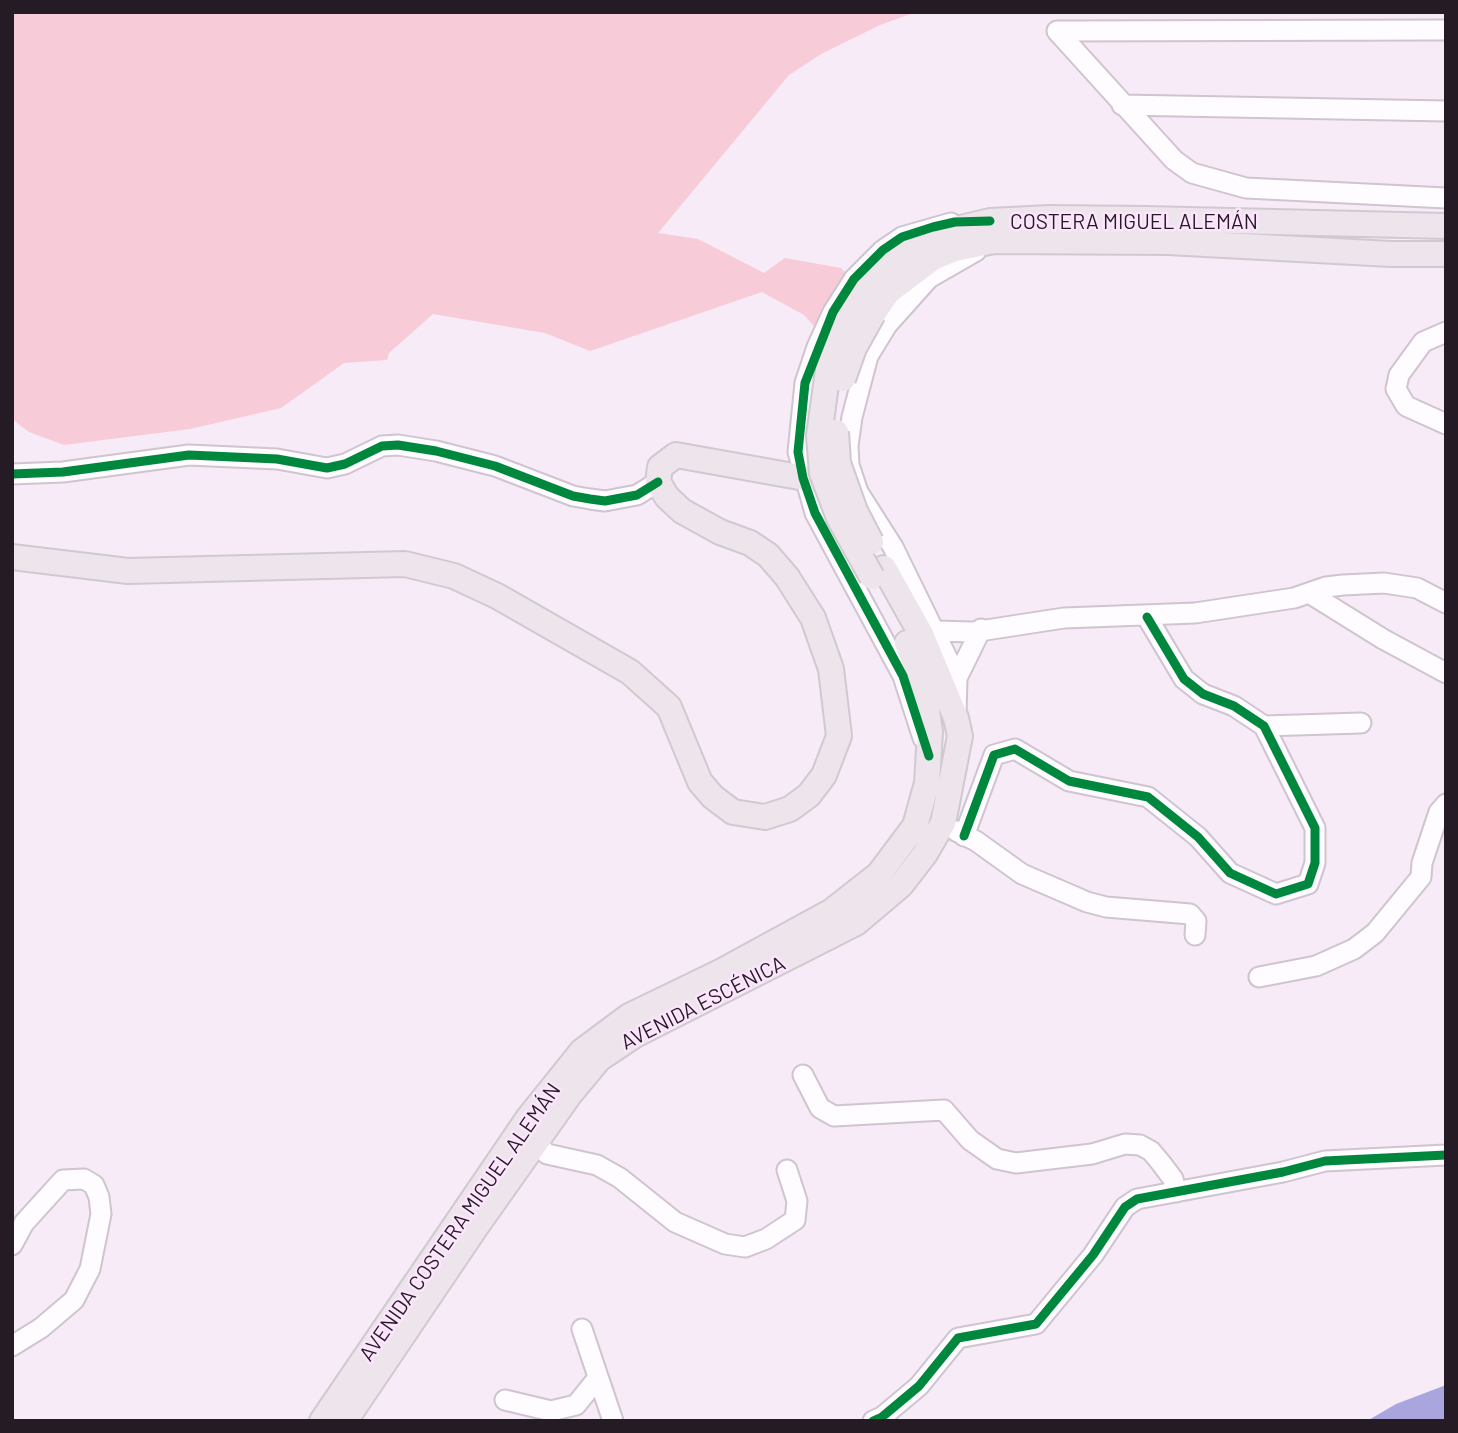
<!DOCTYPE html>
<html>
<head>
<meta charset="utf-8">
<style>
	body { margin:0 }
	#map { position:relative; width:1458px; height:1433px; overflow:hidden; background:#f7ebf7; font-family:Barlow,sans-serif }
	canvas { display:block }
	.frame { position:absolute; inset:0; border:14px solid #251b25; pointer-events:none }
</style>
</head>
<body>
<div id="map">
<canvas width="1458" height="1433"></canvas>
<div class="frame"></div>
</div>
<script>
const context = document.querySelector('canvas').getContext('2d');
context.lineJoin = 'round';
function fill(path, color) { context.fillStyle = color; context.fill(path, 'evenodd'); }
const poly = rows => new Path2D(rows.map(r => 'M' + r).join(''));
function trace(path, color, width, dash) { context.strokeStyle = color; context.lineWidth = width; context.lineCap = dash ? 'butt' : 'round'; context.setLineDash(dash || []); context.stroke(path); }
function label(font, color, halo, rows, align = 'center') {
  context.font = font + ' Barlow,sans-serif'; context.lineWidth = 5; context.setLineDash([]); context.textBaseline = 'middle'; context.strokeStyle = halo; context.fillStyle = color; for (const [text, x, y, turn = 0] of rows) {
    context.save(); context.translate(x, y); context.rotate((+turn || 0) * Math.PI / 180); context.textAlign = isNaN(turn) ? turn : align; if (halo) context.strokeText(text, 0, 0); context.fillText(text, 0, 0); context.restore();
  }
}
fill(poly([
	[12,12,916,12,880,25,823,53,789,75,658,233,698,239,764,273,785,258,841,268,860,286,829,343,804,315,762,292,590,351,545,333,433,314,389,353,387,360,344,363,281,408,190,429,64,445,29,432,12,419]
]), '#f7cbd7');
fill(poly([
	[1446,1385,1446,1421,1367,1421,1396,1404]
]), '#a9a6de');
const minor = poly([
	[1057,31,1174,160,1192,173,1246,188,1446,198],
	[1057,31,1446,30],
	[1122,105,1446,111],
	[1446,332,1423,342,1399,375,1396,389,1406,406,1446,424],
	[12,474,63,472,189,455,277,459,327,468,345,464,382,446,398,445,436,451,495,466,573,496,590,499,605,501,637,495,658,482],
	[1309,593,1383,639,1446,673],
	[935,631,973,632,1064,618,1195,613,1294,598,1326,587,1343,585,1384,583,1417,588,1446,603],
	[957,678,981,629],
	[956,714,957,678,893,547,858,492,849,465,848,446,852,417,868,356,887,325,929,278,976,251],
	[1264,726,1361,723],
	[923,738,903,676,815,513,798,452,805,383,817,347,833,312,854,279,883,250,902,237,951,223],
	[956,831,976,841,1022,874,1087,902,1106,907,1190,914,1196,921,1195,935],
	[964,836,994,755,1015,749,1069,781,1148,797,1198,837,1230,873,1276,894,1308,884,1315,863,1315,828,1264,726,1234,706,1203,694,1184,679,1147,617],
	[1259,977,1316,966,1354,949,1375,933,1421,877,1422,863,1439,812,1446,804],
	[803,1075,820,1108,834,1116,944,1110,970,1140,997,1159,1016,1163,1092,1154,1125,1144,1140,1145,1151,1151,1161,1163,1173,1179,1176,1192],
	[536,1143,547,1154,597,1165,620,1178,675,1222,725,1244,745,1247,766,1239,795,1220,797,1201,787,1170],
	[12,1245,24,1223,63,1180,84,1179,94,1185,99,1197,101,1214,90,1269,74,1300,41,1328,12,1346],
	[582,1329,613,1421],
	[505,1400,551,1411,576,1405,597,1379],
	[873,1421,882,1417,919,1386,958,1338,1036,1324,1093,1255,1125,1207,1137,1199,1283,1172,1325,1161,1446,1155]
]);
const major = poly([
	[856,303,876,277,903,255,952,230,990,221,1049,218,1146,219,1446,226],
	[873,314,888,292,933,258,955,249,994,241,1168,242,1391,254,1446,254],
	[12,557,128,571,405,564,454,576,497,596,630,672,669,707,700,782,713,797,733,812,765,817,790,809,809,795,824,775,839,736,831,669,813,618,787,577,768,555,750,543,720,532,682,511,667,497,658,482,660,467,676,455,844,485],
	[322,1421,529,1117,582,1051,629,1016,722,971,832,911,879,874,915,826,927,783,930,732,924,687,907,643],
	[345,1421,476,1227,570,1094,599,1059,635,1035,856,923,901,885,925,854,943,823,960,736,956,718,921,634,884,568]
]);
trace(minor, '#cfc4cf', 23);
trace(major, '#d0cad0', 28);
trace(minor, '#fefcfe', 19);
trace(major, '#eee4eb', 24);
const majorBridge = poly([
	[856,303,839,336,828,370,819,436,822,473,839,518,872,577],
	[843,379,854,348,873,314],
	[836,432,838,463,855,511,871,542]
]);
trace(majorBridge, '#d0cad0', 28, []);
trace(majorBridge, '#eee4eb', 24);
trace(poly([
	[12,474,63,472,189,455,277,459,327,468,345,464,382,446,398,445,436,451,495,466,573,496,590,499,605,501,637,495,658,482],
	[929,756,903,676,815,513,803,478,798,452,805,383,833,312,854,279,883,250,902,237,933,227,955,222,990,221],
	[964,836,994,755,1015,749,1069,781,1148,797,1198,837,1230,873,1276,894,1308,884,1315,863,1315,828,1264,726,1234,706,1203,694,1184,679,1147,617],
	[873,1421,882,1417,919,1386,958,1338,1036,1324,1093,1255,1125,1207,1137,1199,1283,1172,1325,1161,1446,1155]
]), '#00873e', 9);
label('21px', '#251b25', '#fce5fd', [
	["COSTERA MIGUEL ALEMÁN",1134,222],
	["AVENIDA ESCÉNICA",703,1003,-27],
	["AVENIDA COSTERA MIGUEL ALEMÁN",460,1222,-55]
]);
</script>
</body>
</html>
